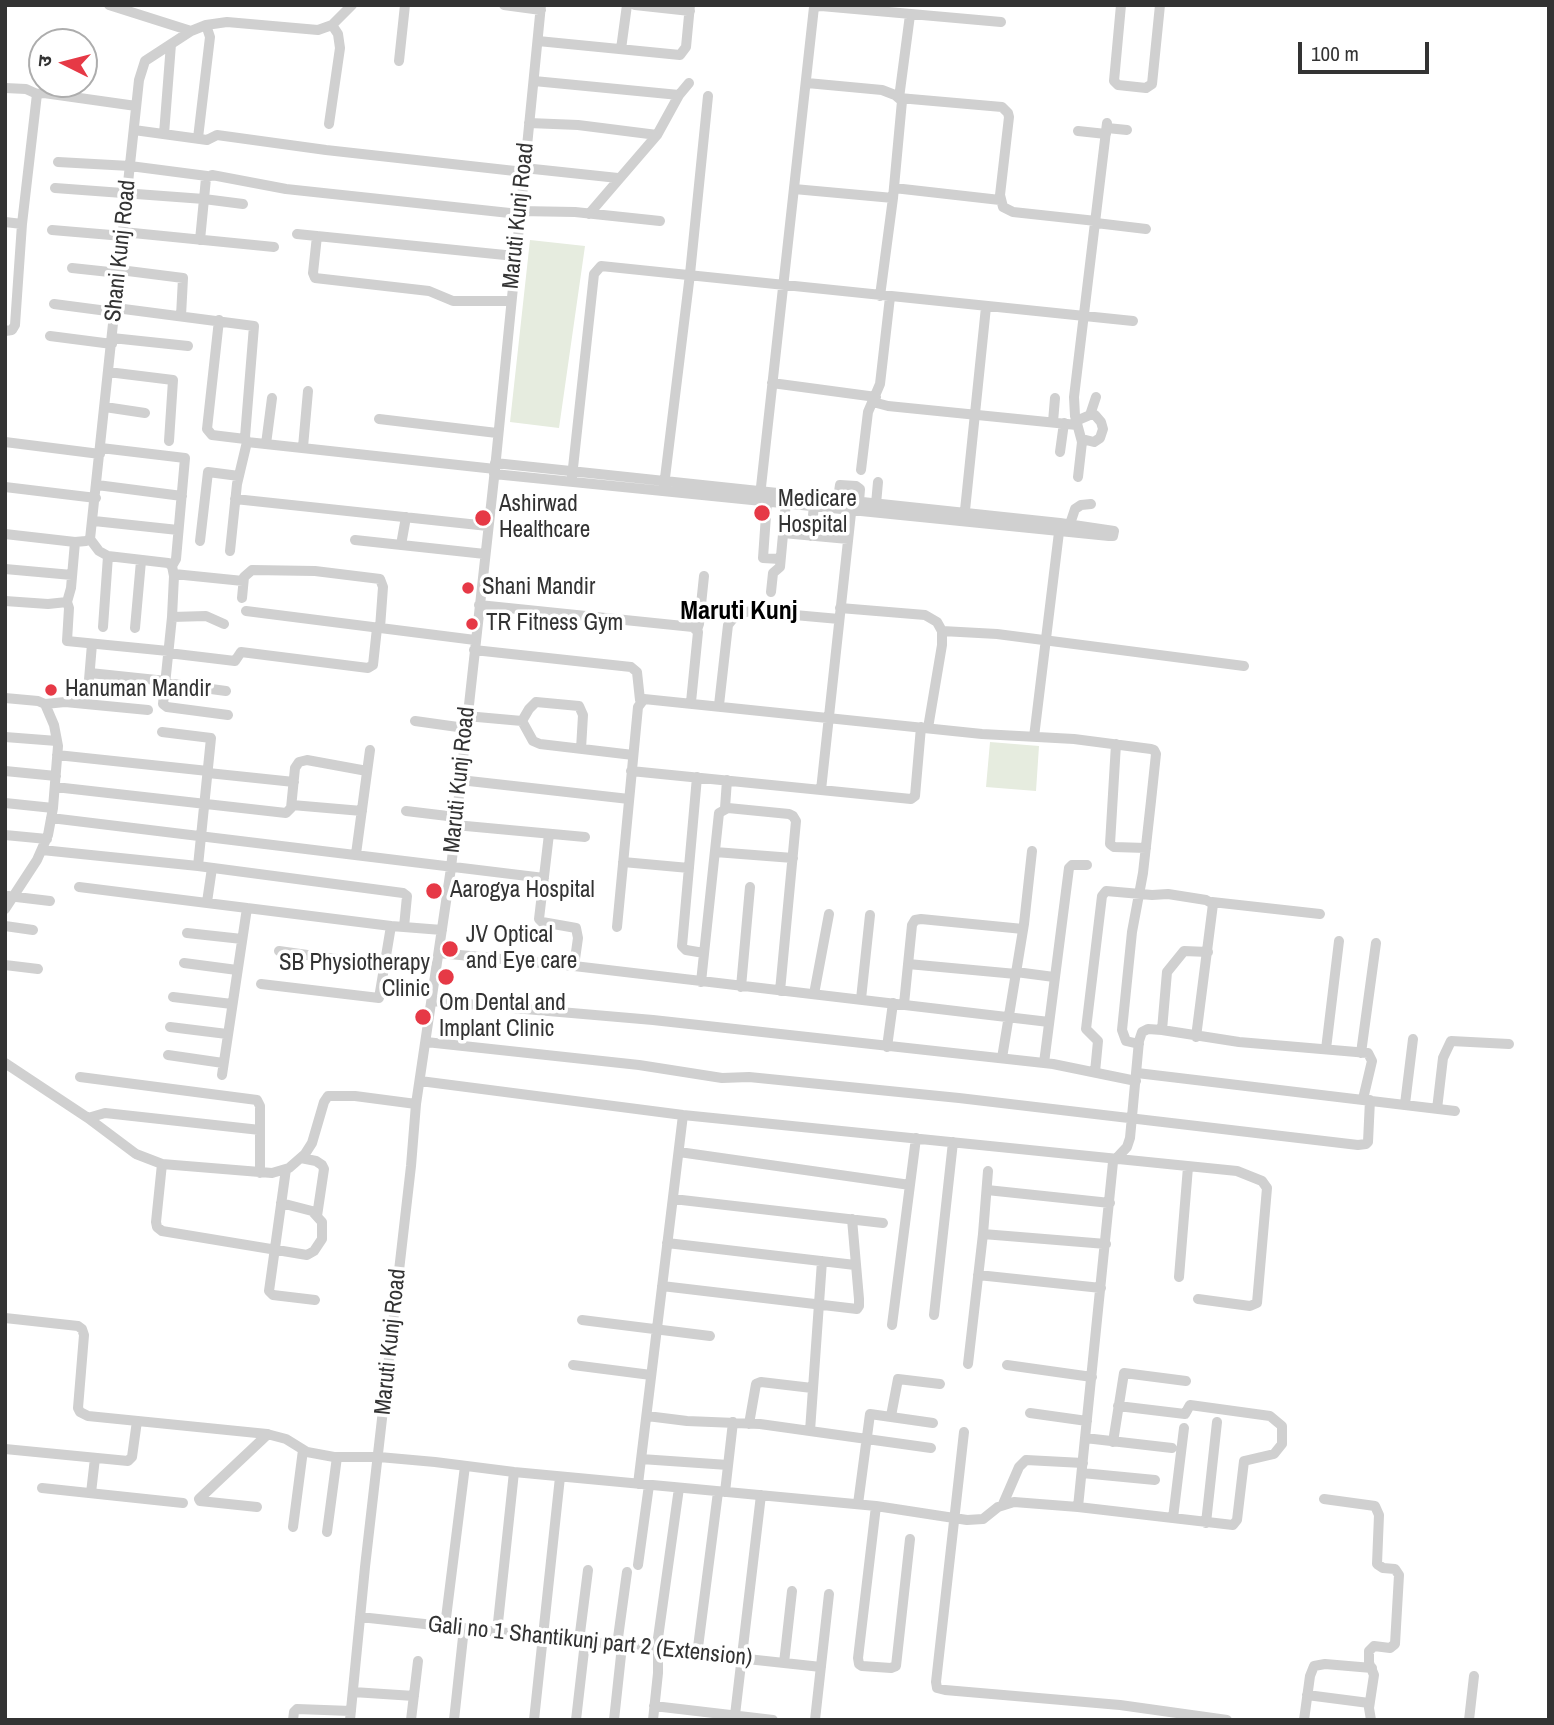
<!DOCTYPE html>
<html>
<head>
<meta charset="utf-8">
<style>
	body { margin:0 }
	#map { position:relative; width:1554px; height:1725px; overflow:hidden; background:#fff; font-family:"Archivo Narrow","Noto Sans Devanagari",sans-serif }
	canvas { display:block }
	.frame { position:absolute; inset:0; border:7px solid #333; pointer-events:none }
	.north { position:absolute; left:28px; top:28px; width:70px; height:70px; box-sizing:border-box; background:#fff; border:2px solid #adadad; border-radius:50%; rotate:276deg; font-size:19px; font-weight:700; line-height:28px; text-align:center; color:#333 }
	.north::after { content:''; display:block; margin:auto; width:24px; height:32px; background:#e63946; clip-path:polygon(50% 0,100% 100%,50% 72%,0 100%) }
	.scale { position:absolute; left:1298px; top:42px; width:131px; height:32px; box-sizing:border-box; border:4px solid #333; border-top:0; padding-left:9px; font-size:21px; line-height:24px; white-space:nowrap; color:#333; -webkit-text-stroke:5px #fff; paint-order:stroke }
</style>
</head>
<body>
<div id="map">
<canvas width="1554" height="1725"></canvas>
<div class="frame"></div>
<div class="north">उ</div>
<div class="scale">100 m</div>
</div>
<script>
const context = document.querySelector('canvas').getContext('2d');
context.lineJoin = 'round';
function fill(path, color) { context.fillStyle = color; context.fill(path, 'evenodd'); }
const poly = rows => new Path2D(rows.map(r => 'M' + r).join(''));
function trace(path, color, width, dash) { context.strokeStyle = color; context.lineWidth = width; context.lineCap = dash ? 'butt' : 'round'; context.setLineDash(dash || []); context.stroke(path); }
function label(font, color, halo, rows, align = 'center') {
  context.font = font + ' "Archivo Narrow",sans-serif'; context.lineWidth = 7; context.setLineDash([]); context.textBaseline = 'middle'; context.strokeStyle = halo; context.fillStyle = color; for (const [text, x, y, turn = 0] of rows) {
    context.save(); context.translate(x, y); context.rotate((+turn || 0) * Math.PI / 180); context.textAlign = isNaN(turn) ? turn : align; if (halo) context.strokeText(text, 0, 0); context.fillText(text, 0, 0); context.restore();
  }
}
fill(poly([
	[530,240,585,246,559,428,510,422],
	[990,742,1039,746,1036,791,986,787]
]), '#e6ecdf');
trace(poly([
	[109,5,191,31],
	[504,5,541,10],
	[635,5,690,11],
	[1121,5,1114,81,1118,85,1146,88,1152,84,1160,5],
	[910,15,899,98,1002,107,1008,113,1009,117,1000,195,1003,207,1013,212,1096,221],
	[538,41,680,55,686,47,690,5],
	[621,49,627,5],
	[399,61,405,5],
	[534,81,679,95],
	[807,83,882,90,895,95,902,101,893,198,880,296],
	[5,88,26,89,37,94],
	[529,123,578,125,657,135],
	[329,124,340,48,338,34,332,25],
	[1107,128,1127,130],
	[134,130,207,140,217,135,326,150,524,172],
	[1078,131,1106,134],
	[164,134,171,44],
	[198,138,210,37,206,25],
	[58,162,130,166,207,176],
	[524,168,618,178],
	[55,188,204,199,206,178,212,175,286,189,519,214],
	[894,188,1000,200],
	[794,189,893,198],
	[519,211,575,212,660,221],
	[589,214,657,135,679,95,689,83],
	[5,222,22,224],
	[1096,223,1146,229],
	[52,230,123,236],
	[123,232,274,247],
	[297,234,515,256],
	[317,236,313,273,315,278,429,291,453,301,510,301],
	[200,240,204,199,243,204],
	[72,268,119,273],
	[120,270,183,278,181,316],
	[54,304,115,312],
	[116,308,254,326,245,437,247,442,495,469],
	[219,320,207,429,212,435,245,439],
	[5,331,12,330,15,325,22,224,37,94,44,93,136,106],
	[50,336,112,344],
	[112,338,188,346],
	[108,372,173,380,169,441],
	[772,383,876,397],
	[873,402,888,406,1077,425],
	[105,407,145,413],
	[1090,415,1096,397],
	[379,419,497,433],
	[1076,421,1090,415,1095,415,1101,422,1103,429,1100,438,1094,442,1082,439],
	[1053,422,1055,398],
	[5,442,100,454],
	[266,444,272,398],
	[303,447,308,391],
	[101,448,185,458,176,559,172,566],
	[1060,452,1064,423],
	[861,470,868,412,880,384,890,297],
	[494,474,1109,536,1113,536,1114,531,1060,523,495,463],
	[572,477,594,274,601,266,1133,321],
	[1078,477,1082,442,1075,416,1074,397,1107,123],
	[97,485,182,496],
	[664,486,690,274,708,96],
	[5,487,96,498],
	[760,496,814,7,821,6,1001,22],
	[235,499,488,526],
	[838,499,840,485,856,486,860,489,859,502],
	[767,501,763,558,780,559],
	[876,504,878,482],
	[964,520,986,307],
	[94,521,178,530],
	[1070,524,1075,509,1081,505,1091,504],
	[783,533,848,539],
	[5,534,75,542,86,541,90,539,139,80,145,61,191,31,206,25,227,22,318,30,332,25,352,5],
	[811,536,814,505],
	[90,539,99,551,108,556,168,563,172,566,174,576,172,617,163,704,167,707,228,715],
	[355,540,485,554],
	[200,541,208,472,239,476],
	[75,542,71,588,67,602,69,608,67,641,168,651],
	[401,545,406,517],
	[230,551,237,484,247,442],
	[5,569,72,575],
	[174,574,243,581],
	[771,592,773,573,780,567,786,502],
	[242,598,244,577,252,570,315,571,380,579,383,587,380,628],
	[5,601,48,604,67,602],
	[479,605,693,627,698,632,691,702],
	[840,608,925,615,937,622,942,631,942,645,928,728],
	[246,611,475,640],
	[172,617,206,616,224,624],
	[103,627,108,556],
	[135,628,141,561],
	[697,630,699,624,704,576],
	[942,631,997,634,1244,666],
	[474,650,631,667,637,672,640,700],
	[168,653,235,661,241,652,368,668,373,665,377,628],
	[90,673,166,681],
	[166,683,226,691],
	[5,698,38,701,45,704,54,725,58,746,53,808,48,835,37,860,5,909],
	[45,704,65,702,148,710],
	[87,704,92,644],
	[719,705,728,625,736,615,750,611,839,619],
	[466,716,522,721,533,741,540,744,633,755],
	[415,721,465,728],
	[522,721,529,709,536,702,579,706,583,715,581,749],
	[162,732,211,738,198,866],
	[5,737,57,741],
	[1034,737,1060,524],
	[1116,744,1110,844,1114,847,1146,848],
	[57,755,208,771],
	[5,771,56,776],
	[631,771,911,799,915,796,921,727],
	[208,773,294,782],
	[697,777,682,946,686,950,704,953],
	[460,780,629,799],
	[55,787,286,813,291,808,295,768,299,762,307,760,367,771],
	[821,790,852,504],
	[5,803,53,808],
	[292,805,362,811],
	[725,808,727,780],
	[406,811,456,817],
	[51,818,544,878],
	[455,825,585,837],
	[549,834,539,919,542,922,576,928,578,938,574,966],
	[5,835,47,839],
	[42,850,198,866,403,893,407,896,404,927],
	[715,852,793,858],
	[356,854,370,750],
	[623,862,689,868],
	[79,887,391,926,442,930],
	[8,896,50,901],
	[207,902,212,868],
	[1212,902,1320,914],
	[5,926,33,930],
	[617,927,638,707,644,699,982,734,1074,739,1151,749,1154,750,1156,754,1151,801,1143,873,1132,932,1122,1030,1126,1041,1139,1044],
	[187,933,242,939],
	[279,951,385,966],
	[439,953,574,966,1049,1022],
	[184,963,237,970],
	[908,964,1016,974],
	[5,965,38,969],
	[1016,972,1054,977],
	[701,982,719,813,728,808,789,814,793,816,796,821,780,991],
	[261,984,379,998,391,926],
	[741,987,750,887],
	[814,994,829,914],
	[173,997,232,1004],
	[861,999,870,915],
	[432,1001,653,1020,1053,1064,1136,1081],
	[904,1004,912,925,915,920,921,919,1023,929],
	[170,1027,227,1034],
	[1162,1030,1167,972,1184,951,1208,952],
	[426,1042,639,1065,722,1078,749,1077,959,1098,1358,1145,1366,1144,1368,1142,1370,1100],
	[887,1047,893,1003],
	[1326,1049,1339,941],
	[1361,1053,1376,943],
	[168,1055,223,1063],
	[1002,1058,1024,924,1032,851],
	[5,1063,88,1118,136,1154,162,1164,272,1173,289,1168,305,1154,312,1143,324,1102,328,1096,355,1096,416,1104],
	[1044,1063,1069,868,1072,865,1087,865],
	[1095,1072,1098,1041,1086,1029,1102,896,1106,891,1152,895,1168,894,1206,900,1213,904,1196,1037],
	[1137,1073,1455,1111],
	[222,1075,247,908],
	[80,1077,257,1100,260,1106,260,1173],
	[420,1081,683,1115,1237,1171,1262,1181,1267,1188,1257,1303,1250,1306,1198,1299],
	[1405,1104,1413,1039],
	[1437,1109,1443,1058,1451,1041,1509,1044],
	[88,1118,105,1113,260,1130],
	[679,1152,910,1185],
	[301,1158,316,1161,322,1165,324,1169,317,1216],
	[162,1164,156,1222,157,1227,162,1231,307,1255,314,1251,322,1239,322,1222,312,1211,281,1203],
	[286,1169,269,1291,273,1295,315,1300],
	[987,1190,1110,1203],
	[673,1199,883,1223],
	[983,1234,988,1171],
	[667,1243,855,1265],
	[978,1275,1101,1288],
	[1179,1277,1188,1167],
	[662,1286,857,1309,859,1306,859,1299,852,1219],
	[934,1315,953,1142],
	[5,1318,78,1326,82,1329,84,1335,78,1408,80,1412,88,1416,267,1434,286,1439,307,1452,334,1457,379,1457,435,1462,514,1472,876,1506,967,1520,983,1519,998,1507,1014,1502,1078,1507,1233,1525,1237,1520,1244,1461,1274,1454,1282,1444,1282,1426,1270,1416,1190,1405,1185,1414,1118,1406],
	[582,1320,710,1336],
	[892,1325,916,1138],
	[968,1364,983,1234,1106,1244],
	[573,1365,651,1375],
	[1007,1365,1092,1377],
	[1030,1413,1087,1421],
	[647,1416,687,1421,760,1424,931,1448],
	[891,1416,898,1379,940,1384],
	[749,1424,756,1384,761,1382,812,1388],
	[810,1431,822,1261],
	[964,1432,936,1682,937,1688,945,1690,1120,1705,1227,1720],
	[1085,1438,1172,1448],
	[1113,1442,1124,1373,1186,1381],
	[5,1449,128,1461,132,1457,137,1421],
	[641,1459,728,1465],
	[1082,1473,1155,1480],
	[638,1484,683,1115],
	[42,1488,183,1503],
	[725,1492,733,1422],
	[91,1493,95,1458],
	[1324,1499,1375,1506,1379,1515,1377,1564,1383,1568,1395,1569,1399,1575,1395,1644,1390,1648,1374,1646,1369,1651,1369,1663,1374,1675,1369,1708,1371,1720],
	[858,1504,870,1414,933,1423],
	[1003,1504,1019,1467,1026,1460,1083,1463],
	[876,1506,858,1658,859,1664,862,1666,891,1668,896,1666,910,1539],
	[257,1507,200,1501,199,1499,268,1434],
	[1078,1507,1113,1162,1127,1147,1130,1138,1139,1041,1142,1032,1148,1029,1162,1030,1239,1042,1368,1053,1372,1061,1363,1099],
	[1173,1518,1184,1428],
	[1206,1523,1217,1422],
	[293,1527,303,1450],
	[327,1532,337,1457],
	[638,1565,649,1485],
	[360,1617,821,1667],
	[445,1626,465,1466],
	[497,1632,514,1472],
	[579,1641,588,1570],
	[617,1645,627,1572],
	[697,1655,718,1492],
	[784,1663,792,1591],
	[353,1692,414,1696],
	[1307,1695,1369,1703],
	[654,1706,773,1720],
	[735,1715,761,1495],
	[293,1720,294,1712,297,1709,351,1711],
	[350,1720,365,1567,411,1166,416,1104,451,868,495,469,541,5],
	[411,1720,418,1661],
	[454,1720,464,1628],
	[534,1720,560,1477],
	[576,1720,585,1642],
	[614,1720,622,1646],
	[653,1720,658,1673,658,1638,679,1488],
	[815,1720,829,1594],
	[1304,1720,1310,1676,1314,1666,1325,1664,1372,1668],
	[1469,1720,1474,1676]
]), '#d0d0d0', 10);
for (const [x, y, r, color] of [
	[762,513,9,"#e63946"],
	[483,518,9,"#e63946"],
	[468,588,7,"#e63946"],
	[472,624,7,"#e63946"],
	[51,690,7,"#e63946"],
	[434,891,9,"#e63946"],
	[450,949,9,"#e63946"],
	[446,977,9,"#e63946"],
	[423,1017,9,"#e63946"]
]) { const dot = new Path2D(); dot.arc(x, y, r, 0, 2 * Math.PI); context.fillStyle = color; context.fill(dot); trace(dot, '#fff', 2.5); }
label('23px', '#333', '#fff', [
	["Maruti Kunj Road",519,216,-84],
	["Shani Kunj Road",121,251,-84],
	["Maruti Kunj Road",460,780,-84],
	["Maruti Kunj Road",391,1342,-84],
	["Gali no 1 Shantikunj part 2 (Extension)",590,1642,6]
]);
label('23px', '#333', '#fff', [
	["Medicare",778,500],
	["Hospital",778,526],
	["Ashirwad",499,505],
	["Healthcare",499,531],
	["Shani Mandir",482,588],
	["TR Fitness Gym",486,624],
	["Hanuman Mandir",65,690],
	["Aarogya Hospital",450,891],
	["JV Optical",466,936],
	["and Eye care",466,962],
	["SB Physiotherapy",430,964,"right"],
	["Clinic",430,990,"right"],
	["Om Dental and",439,1004],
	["Implant Clinic",439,1030]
], 'left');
label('bold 26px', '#000', '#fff', [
	["Maruti Kunj",739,612]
]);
</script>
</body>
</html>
